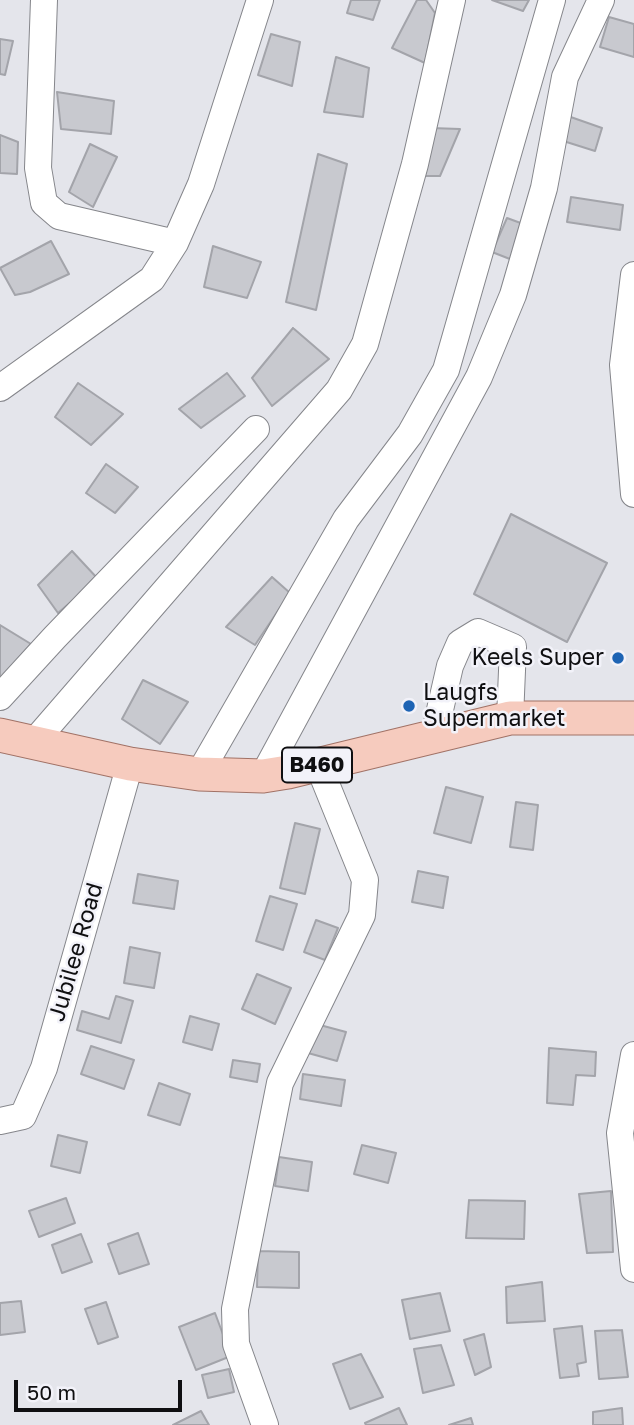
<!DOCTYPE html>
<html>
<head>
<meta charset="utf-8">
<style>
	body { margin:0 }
	#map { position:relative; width:634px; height:1425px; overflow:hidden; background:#e4e5eb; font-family:"Golos Text",sans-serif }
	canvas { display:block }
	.scale { position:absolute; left:14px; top:1380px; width:168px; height:32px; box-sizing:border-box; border:4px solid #0f0f11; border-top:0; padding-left:9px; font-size:21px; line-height:24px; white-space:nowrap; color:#0f0f11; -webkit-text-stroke:5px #f2f2f9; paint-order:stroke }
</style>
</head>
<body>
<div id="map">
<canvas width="634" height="1425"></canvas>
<div class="scale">50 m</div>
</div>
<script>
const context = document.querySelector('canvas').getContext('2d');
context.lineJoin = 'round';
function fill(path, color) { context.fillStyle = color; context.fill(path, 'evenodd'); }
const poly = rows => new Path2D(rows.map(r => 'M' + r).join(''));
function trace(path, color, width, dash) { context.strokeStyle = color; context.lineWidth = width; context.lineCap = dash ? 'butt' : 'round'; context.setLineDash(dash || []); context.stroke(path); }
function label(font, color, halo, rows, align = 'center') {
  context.font = font + ' "Golos Text",sans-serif'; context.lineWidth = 5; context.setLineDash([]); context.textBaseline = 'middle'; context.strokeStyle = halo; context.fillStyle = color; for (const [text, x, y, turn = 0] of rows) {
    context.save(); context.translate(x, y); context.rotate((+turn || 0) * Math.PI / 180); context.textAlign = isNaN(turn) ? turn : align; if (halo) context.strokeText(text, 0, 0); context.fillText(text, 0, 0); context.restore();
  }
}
const building = poly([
	[351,0,380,0,373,20,347,13,351,0],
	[417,0,426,0,435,13,425,63,392,48,417,0],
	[492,0,529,0,523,11,492,0],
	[609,17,634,24,634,57,600,47,609,17],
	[271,34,300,42,292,86,258,75,271,34],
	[0,39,13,41,5,75,0,74,0,39],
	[336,57,369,68,363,117,324,112,336,57],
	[57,92,114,101,111,134,61,129,57,92],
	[565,115,602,128,595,151,557,139,565,115],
	[431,128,460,129,440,176,420,176,431,128],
	[0,135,18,142,17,174,0,173,0,135],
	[90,144,117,157,93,207,69,192,90,144],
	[318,154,347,164,316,310,286,302,318,154],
	[571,197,623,205,620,230,567,222,571,197],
	[507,218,526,225,515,261,492,252,507,218],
	[51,241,69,274,30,292,15,295,0,268,51,241],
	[213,246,261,262,247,298,204,287,213,246],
	[293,328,329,359,272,406,252,378,293,328],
	[227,373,245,396,201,428,179,409,227,373],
	[78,383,123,414,91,445,55,417,78,383],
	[106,464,138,487,115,513,86,493,106,464],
	[511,514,607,563,567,642,474,594,511,514],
	[72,551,98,579,58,613,38,585,72,551],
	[272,577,290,593,255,645,226,627,272,577],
	[0,625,31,644,0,679,0,625],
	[143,680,188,702,160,744,122,719,143,680],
	[446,787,483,797,471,843,434,833,446,787],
	[516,802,538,805,533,850,510,847,516,802],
	[295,823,320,829,305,894,280,888,295,823],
	[418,871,448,877,443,908,412,902,418,871],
	[138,874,178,881,174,909,133,903,138,874],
	[270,896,297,904,283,950,256,941,270,896],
	[316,920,338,928,325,960,304,952,316,920],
	[130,947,160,953,154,988,124,983,130,947],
	[257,974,291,988,275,1024,242,1009,257,974],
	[116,996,133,1001,121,1043,77,1030,82,1011,109,1019,116,996],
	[190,1016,219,1024,212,1050,183,1042,190,1016],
	[305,1021,346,1032,337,1061,297,1050,305,1021],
	[91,1046,134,1060,124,1089,81,1074,91,1046],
	[549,1048,596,1052,595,1076,576,1075,573,1105,547,1103,549,1048],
	[233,1060,260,1064,257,1082,230,1077,233,1060],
	[303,1074,345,1080,341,1106,300,1099,303,1074],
	[159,1083,190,1094,180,1125,148,1115,159,1083],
	[58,1135,87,1142,80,1173,51,1166,58,1135],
	[362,1145,396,1153,388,1183,354,1174,362,1145],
	[279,1157,312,1162,308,1191,275,1186,279,1157],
	[611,1191,613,1252,587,1253,579,1194,611,1191],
	[66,1198,75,1223,39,1237,29,1211,66,1198],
	[469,1200,525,1201,524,1239,466,1238,469,1200],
	[138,1233,149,1264,119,1274,108,1244,138,1233],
	[81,1234,92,1262,62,1273,52,1245,81,1234],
	[258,1251,299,1252,299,1288,257,1287,258,1251],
	[542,1282,545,1321,507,1323,506,1287,542,1282],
	[440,1293,450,1331,410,1339,402,1300,440,1293],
	[21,1301,25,1332,0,1335,0,1303,21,1301],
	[106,1302,118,1337,98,1344,85,1309,106,1302],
	[215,1313,231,1356,196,1370,179,1327,215,1313],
	[582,1326,586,1362,577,1364,579,1376,560,1378,554,1329,582,1326],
	[622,1330,628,1377,599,1379,595,1331,622,1330],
	[484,1334,491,1367,475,1375,464,1340,484,1334],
	[441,1345,454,1385,423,1393,414,1349,441,1345],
	[361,1354,383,1397,350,1409,333,1364,361,1354],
	[229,1369,234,1392,208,1398,202,1375,229,1369],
	[399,1408,407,1425,366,1425,365,1423,399,1408],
	[622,1408,623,1425,593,1425,593,1412,622,1408],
	[201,1411,209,1425,173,1425,201,1411],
	[471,1418,473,1425,449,1425,471,1418]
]);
fill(building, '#c8c9cf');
trace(building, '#a3a4aa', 2);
const minor = poly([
	[44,0,38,168,44,203,59,216,175,243],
	[634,275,623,365,634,494],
	[0,388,152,279,175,243,201,184,260,0],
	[0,697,55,637,256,429],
	[434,736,450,666,460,643,478,632,513,647,510,718],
	[34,742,339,390,365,344,415,164,452,0],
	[199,774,346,519,410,434,446,370,552,0],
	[263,776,479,377,513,295,544,188,565,77,601,0],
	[634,1055,620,1133,634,1269],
	[0,1121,23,1116,44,1068,130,764],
	[265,1425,236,1344,235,1309,280,1083,362,915,365,880,318,764]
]);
const major = poly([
	[0,735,130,764,199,774,263,776,288,772,510,718,634,718]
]);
trace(minor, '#85868b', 28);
trace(major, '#a17266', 35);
trace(minor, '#fff', 26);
trace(major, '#f6cbbe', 33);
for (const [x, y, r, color] of [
	[618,658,7,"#1e64b4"],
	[409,706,7,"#1e64b4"]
]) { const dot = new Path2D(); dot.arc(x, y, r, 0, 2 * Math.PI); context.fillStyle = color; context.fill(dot); trace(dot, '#f2f2f9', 2.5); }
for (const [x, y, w] of [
	[317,765,70]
]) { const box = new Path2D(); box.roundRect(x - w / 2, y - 17.5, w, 35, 5); context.fillStyle = '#f2f2f9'; context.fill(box); trace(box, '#0f0f11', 2); }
label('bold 21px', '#0f0f11', null, [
	["B460",317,765]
]);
label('23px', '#0f0f11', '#f2f2f9', [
	["Keels Super",604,658],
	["Laugfs",423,693,"left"],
	["Supermarket",423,719,"left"]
], 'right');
label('23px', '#0f0f11', '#f2f2f9', [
	["Jubilee Road",76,952,-74]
]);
</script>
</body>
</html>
